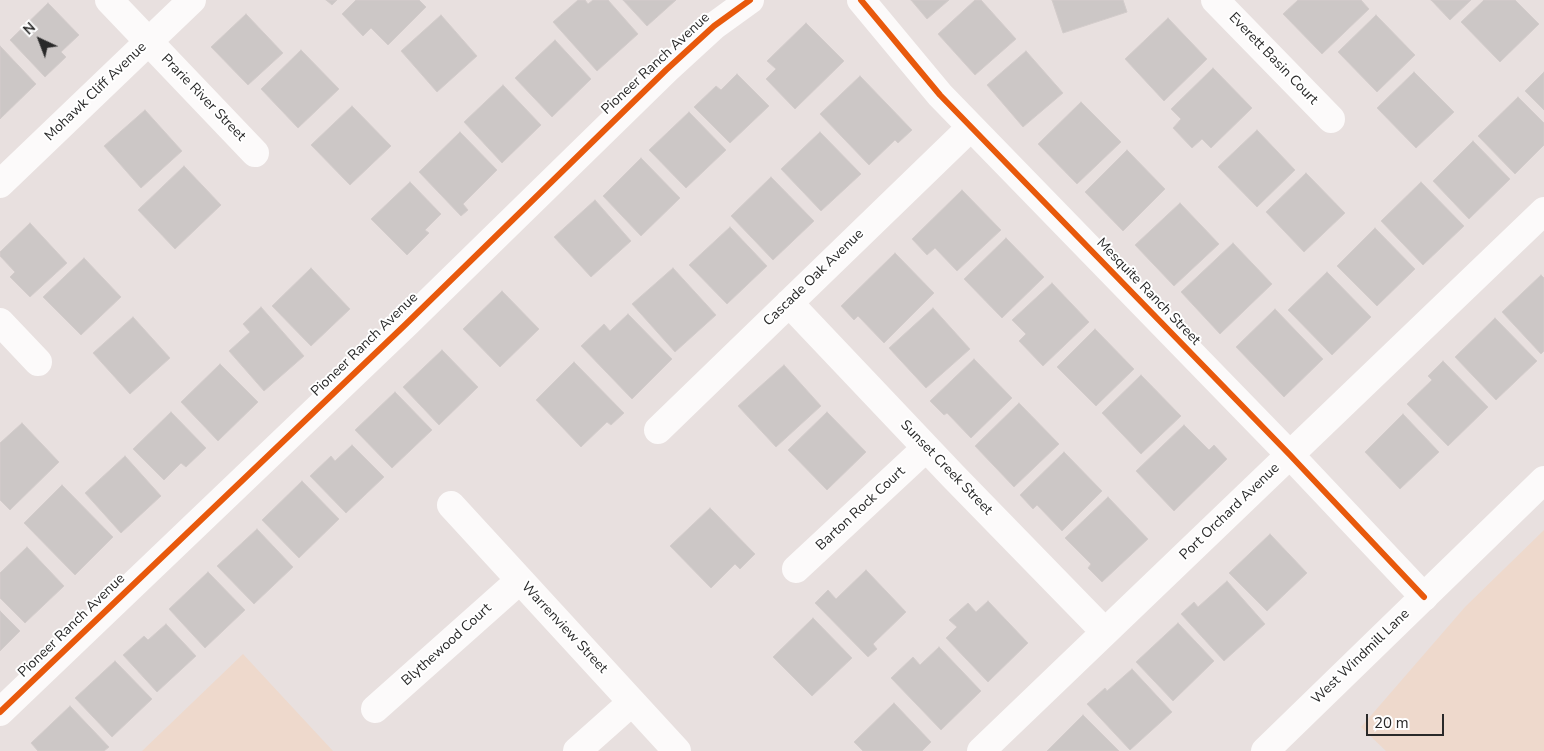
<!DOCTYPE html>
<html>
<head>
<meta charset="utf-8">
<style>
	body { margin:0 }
	#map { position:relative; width:1544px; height:751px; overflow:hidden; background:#e8e0df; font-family:"Nunito Sans",sans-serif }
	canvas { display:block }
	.north { position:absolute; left:15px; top:15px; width:50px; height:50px; -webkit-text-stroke:4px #fff; paint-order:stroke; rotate:317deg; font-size:14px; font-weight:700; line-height:20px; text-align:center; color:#292929 }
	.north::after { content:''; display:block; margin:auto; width:18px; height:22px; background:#292929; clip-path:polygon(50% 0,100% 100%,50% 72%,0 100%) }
	.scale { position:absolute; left:1366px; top:714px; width:78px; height:22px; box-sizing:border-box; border:2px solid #292929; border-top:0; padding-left:6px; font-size:15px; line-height:18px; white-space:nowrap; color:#292929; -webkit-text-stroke:4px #fff; paint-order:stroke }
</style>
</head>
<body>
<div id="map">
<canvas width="1544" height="751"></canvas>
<div class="north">N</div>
<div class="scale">20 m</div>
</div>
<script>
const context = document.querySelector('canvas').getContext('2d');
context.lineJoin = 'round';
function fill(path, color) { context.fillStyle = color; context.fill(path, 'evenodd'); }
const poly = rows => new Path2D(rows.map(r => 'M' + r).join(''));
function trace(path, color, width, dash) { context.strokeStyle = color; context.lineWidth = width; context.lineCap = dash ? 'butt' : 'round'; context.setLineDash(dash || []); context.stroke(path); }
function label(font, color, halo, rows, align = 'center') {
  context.font = font + ' "Nunito Sans",sans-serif'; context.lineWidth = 4; context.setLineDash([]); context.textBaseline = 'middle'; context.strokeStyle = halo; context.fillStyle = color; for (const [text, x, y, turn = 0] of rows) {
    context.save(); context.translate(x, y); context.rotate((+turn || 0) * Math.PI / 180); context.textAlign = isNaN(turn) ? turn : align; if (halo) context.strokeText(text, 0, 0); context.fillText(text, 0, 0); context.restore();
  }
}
fill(poly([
	[1544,530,1544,751,1386,751,1361,727,1465,607],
	[243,654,333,751,142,751]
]), '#eed9cc');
const building = poly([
	[326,0,337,0,332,5,326,0],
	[356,0,419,0,426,7,388,45,371,28,363,36,342,14,356,0],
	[578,0,585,0,588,4,593,0,608,0,638,34,597,71,553,22,578,0],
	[623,0,676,0,647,26,623,0],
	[911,0,949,0,927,19,911,0],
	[975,0,981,0,1016,39,975,75,938,34,975,0],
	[1052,0,1123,0,1127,12,1063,33,1052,0],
	[1298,0,1361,0,1369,9,1322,54,1283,14,1298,0],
	[1431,0,1471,0,1450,20,1431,0],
	[1484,0,1515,0,1539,24,1500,62,1461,22,1484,0],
	[48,3,79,35,61,52,66,57,45,77,10,40,48,3],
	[246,14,283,53,248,85,211,47,246,14],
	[441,15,477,56,437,92,401,51,441,15],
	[1376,15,1415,55,1377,92,1338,52,1376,15],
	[1168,18,1207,59,1164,101,1125,59,1168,18],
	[806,23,844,61,795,109,766,79,776,69,767,61,806,23],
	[555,40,591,79,552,117,515,78,555,40],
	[0,46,36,84,0,119,0,46],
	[301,50,339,89,298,128,261,89,301,50],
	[1026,51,1063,93,1023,127,987,85,1026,51],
	[1213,68,1252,108,1211,148,1202,139,1192,148,1173,128,1181,119,1171,109,1213,68],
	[1414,72,1454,112,1416,148,1377,108,1414,72],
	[1544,72,1544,110,1525,91,1544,72],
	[737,74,769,106,730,143,694,107,716,86,721,90,737,74],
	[860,76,912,130,898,143,895,140,869,165,820,114,860,76],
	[503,85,541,125,502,163,464,122,503,85],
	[1518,97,1544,123,1544,145,1515,174,1478,136,1518,97],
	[1081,102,1121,142,1077,184,1038,144,1081,102],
	[352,106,391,146,350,185,311,145,352,106],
	[145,110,182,151,141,188,104,146,145,110],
	[689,112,726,150,686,188,649,150,689,112],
	[1257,130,1295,170,1257,207,1218,167,1257,130],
	[460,132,497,170,463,204,468,210,461,216,419,172,460,132],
	[820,132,861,174,821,211,781,169,820,132],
	[1473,141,1510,179,1469,219,1433,181,1473,141],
	[1127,150,1165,189,1123,231,1085,192,1127,150],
	[641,158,680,198,641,236,603,196,641,158],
	[184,166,221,205,175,249,138,210,184,166],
	[1306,173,1345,213,1304,252,1266,212,1306,173],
	[771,177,814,221,773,260,731,216,771,177],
	[410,182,441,214,425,230,429,233,407,255,371,219,410,182],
	[1421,182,1464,226,1423,265,1381,221,1421,182],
	[962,190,1001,230,957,271,935,248,927,255,912,239,962,190],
	[595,200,631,241,591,277,554,237,595,200],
	[1180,203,1219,244,1174,286,1135,245,1180,203],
	[30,223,67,263,30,297,10,277,15,272,0,256,0,252,30,223],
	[730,227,767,266,727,304,689,265,730,227],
	[1375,228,1415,269,1377,306,1337,266,1375,228],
	[1006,238,1044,277,1002,318,964,279,1006,238],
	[1233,243,1272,284,1220,334,1181,292,1233,243],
	[895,253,934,293,884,343,858,316,854,320,841,306,895,253],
	[84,258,121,297,81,335,43,297,84,258],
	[311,268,350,309,311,346,272,306,311,268],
	[673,268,716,315,675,352,632,304,673,268],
	[1327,272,1371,317,1332,355,1288,310,1327,272],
	[1541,275,1544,278,1544,351,1541,354,1502,312,1541,275],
	[1052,283,1089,322,1043,366,1019,341,1026,334,1012,320,1052,283],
	[502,291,539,329,500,367,463,329,502,291],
	[261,307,304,356,264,391,229,351,250,332,243,324,261,307],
	[933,308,970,349,926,388,889,348,933,308],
	[1275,309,1323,359,1284,397,1236,347,1275,309],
	[628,314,672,359,632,399,581,346,604,324,610,331,628,314],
	[133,317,170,358,130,394,93,353,133,317],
	[1495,318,1537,361,1496,400,1455,357,1495,318],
	[1095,329,1134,369,1096,406,1057,367,1095,329],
	[442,350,478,387,439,425,403,387,442,350],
	[974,359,1012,398,971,438,947,413,944,415,930,401,974,359],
	[1443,361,1488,407,1448,446,1407,404,1432,380,1428,376,1443,361],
	[574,362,624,413,611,425,607,422,581,447,536,400,574,362],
	[220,364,258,402,218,441,181,402,220,364],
	[784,365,821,406,776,447,738,406,784,365],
	[1141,375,1181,416,1141,454,1102,413,1141,375],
	[395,392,432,430,392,468,355,430,395,392],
	[1019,403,1059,444,1014,487,975,446,1019,403],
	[171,412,206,448,186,467,181,463,164,480,133,449,171,412],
	[827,412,866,452,827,490,788,450,827,412],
	[1403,414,1439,452,1400,489,1365,452,1403,414],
	[22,423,59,462,10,510,0,500,0,443,22,423],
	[1184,425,1209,450,1214,445,1227,459,1174,511,1136,471,1184,425],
	[352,445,384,477,346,513,310,476,331,456,335,461,352,445],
	[1064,452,1102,491,1062,531,1037,505,1033,509,1020,495,1064,452],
	[125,456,161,496,121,533,85,493,125,456],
	[302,481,339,519,299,558,262,520,302,481],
	[62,485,113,537,75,575,24,523,62,485],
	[1108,497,1148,539,1102,582,1088,568,1091,564,1065,538,1108,497],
	[710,508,755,554,740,569,735,564,711,588,670,546,710,508],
	[257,529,293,567,254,604,217,566,257,529],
	[1270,534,1307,573,1267,611,1229,573,1270,534],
	[27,547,64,586,25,623,0,598,0,573,27,547],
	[866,570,906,612,873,644,877,649,868,657,815,603,828,590,836,599,866,570],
	[208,572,245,610,205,648,169,609,208,572],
	[1227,581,1265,624,1224,661,1181,614,1194,602,1198,607,1227,581],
	[988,601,1028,643,988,682,946,638,957,627,949,620,968,603,976,612,988,601],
	[0,611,20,631,0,651,0,611],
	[813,618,852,658,812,696,773,657,813,618],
	[1178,623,1214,661,1173,701,1136,662,1178,623],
	[166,624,196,656,157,692,123,655,144,636,148,640,166,624],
	[939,647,981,691,941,730,891,678,913,657,920,665,939,647],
	[115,661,152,699,112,737,75,698,115,661],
	[1132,669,1172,712,1130,750,1087,704,1105,688,1107,691,1132,669],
	[894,703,931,742,922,751,863,751,854,742,894,703],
	[70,706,109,747,104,751,38,751,31,743,70,706],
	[1083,715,1119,751,1047,751,1083,715]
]);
fill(building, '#ccc7c6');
trace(building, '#d3cccb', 1);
trace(poly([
	[109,0,255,153],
	[861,0,940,95,1290,455,1424,597],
	[1215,0,1331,119],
	[0,184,192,0],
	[789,303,953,476,1105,632],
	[0,322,38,362],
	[658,430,971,127],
	[451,505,677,751],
	[796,569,926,448],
	[375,709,520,580],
	[0,712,406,324,666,70,714,26,750,0],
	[577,751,632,702],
	[981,751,1544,211]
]), '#fcfafa', 28);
trace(poly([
	[1265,751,1544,480]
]), '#fcfafa', 28);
trace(poly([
	[861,0,940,95,1290,455,1424,597],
	[0,712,406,324,666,70,714,26,750,0]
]), '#e8590c', 6);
label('14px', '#292929', '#fff', [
	["Everett Basin Court",1273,59,46],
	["Pioneer Ranch Avenue",656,64,-43],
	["Mohawk Cliff Avenue",96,92,-44],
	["Prarie River Street",203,98,46],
	["Cascade Oak Avenue",814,278,-44],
	["Mesquite Ranch Street",1148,292,46],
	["Pioneer Ranch Avenue",365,345,-44],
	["Sunset Creek Street",946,468,46],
	["Barton Rock Court",861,509,-43],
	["Port Orchard Avenue",1230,512,-44],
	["Pioneer Ranch Avenue",72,626,-44],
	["Warrenview Street",564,628,47],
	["Blythewood Court",447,645,-42],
	["West Windmill Lane",1361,657,-44]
]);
</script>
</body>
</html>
